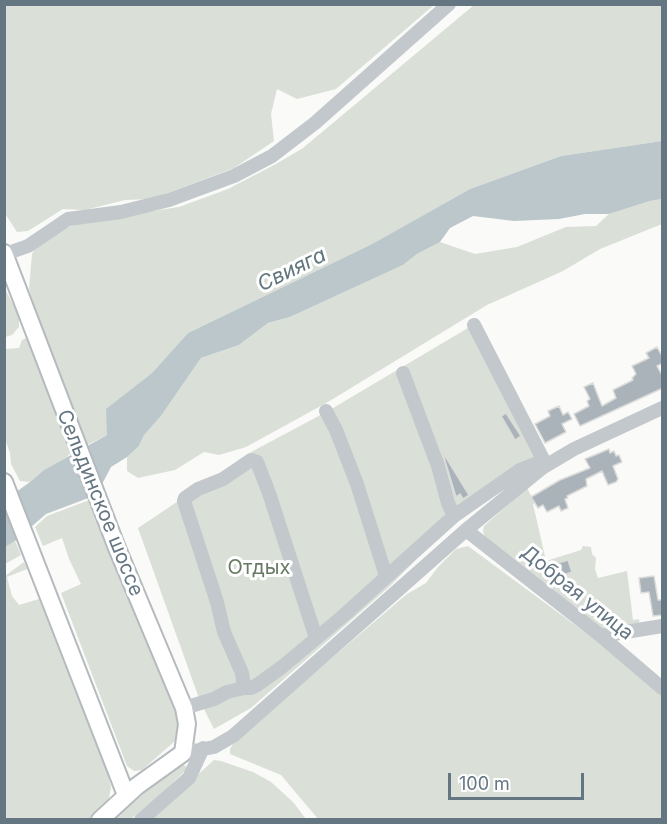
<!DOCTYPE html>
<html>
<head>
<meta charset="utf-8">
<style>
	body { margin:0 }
	#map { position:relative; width:667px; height:824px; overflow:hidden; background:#fafaf8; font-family:Inter,sans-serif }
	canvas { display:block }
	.frame { position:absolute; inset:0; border:6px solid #657683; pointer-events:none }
	.scale { position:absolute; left:448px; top:773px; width:136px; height:27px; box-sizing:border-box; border:3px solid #657683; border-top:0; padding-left:8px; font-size:18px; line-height:21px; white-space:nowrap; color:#657683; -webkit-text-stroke:4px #fff; paint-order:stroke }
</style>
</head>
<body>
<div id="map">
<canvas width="667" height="824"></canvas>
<div class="frame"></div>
<div class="scale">100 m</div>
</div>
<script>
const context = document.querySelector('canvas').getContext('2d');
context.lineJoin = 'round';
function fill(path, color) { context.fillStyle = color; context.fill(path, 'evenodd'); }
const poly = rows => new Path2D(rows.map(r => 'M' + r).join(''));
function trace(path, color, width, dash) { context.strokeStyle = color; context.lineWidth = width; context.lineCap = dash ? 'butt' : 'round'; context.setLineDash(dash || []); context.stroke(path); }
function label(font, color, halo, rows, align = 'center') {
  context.font = font + ' Inter,sans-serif'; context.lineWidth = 6; context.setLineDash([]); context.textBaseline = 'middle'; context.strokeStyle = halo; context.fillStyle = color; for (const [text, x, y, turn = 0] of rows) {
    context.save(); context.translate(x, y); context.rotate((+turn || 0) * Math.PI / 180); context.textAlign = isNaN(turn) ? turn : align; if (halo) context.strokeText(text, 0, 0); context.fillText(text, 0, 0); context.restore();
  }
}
fill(poly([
	[4,5,434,5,336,89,297,99,277,89,271,114,274,141,234,168,152,199,125,200,85,210,63,209,28,231,17,232,4,212],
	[474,5,662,5,662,141,561,156,470,189,372,244,188,333,152,373,107,409,107,435,85,446,43,334,29,289,32,254,37,245,57,232,80,222,179,207,228,189,276,164,303,148],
	[662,199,662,224,600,249,563,271,487,305,328,402,246,447,219,455,204,452,175,470,147,476,138,478,127,471,127,457,139,446,144,435,161,416,201,358,239,345,268,323,290,317,403,265,417,254,440,242,475,254,517,247,566,227,596,226,609,214,650,201],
	[4,287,19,316,19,327,12,335,5,337],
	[468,328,473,329,540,461,460,515,389,587,251,708,214,729,200,701,138,528,253,451,328,411],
	[26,338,31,342,71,452,67,457,44,470,30,482,20,481,11,464,10,453,5,439,4,349,19,348,22,340],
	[527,488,535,503,533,504,546,561,581,550,583,546,591,547,592,554,596,558,595,569,598,578,627,571,633,620,639,619,640,626,601,630,541,583,517,561,485,538,483,531,484,526],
	[92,499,178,713,180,727,175,741,142,770,134,771,127,766,61,593,81,584,69,559,62,538,43,546,35,527,47,516],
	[15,541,21,555,5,564,5,547],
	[468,546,598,642,662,695,662,819,318,819,281,775,230,754,230,749,233,744,292,692,407,594,426,583,438,567,456,549],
	[24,562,27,569,7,577,12,596,19,605,39,599,108,775,111,787,109,798,105,805,89,819,5,820,5,576],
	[214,760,221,761,253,772,271,782,293,802,306,819,148,820],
	[181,764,186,766,186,770,159,796,131,819,113,820,155,779]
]), '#dadfd7');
fill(poly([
	[662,141,662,199,650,201,609,214,585,214,559,219,514,221,473,216,450,228,440,242,417,254,403,265,290,317,268,323,239,345,201,358,161,416,144,435,139,446,127,457,111,467,100,488,91,497,46,514,15,541,5,547,5,500,30,482,44,470,107,435,106,409,152,373,188,333,372,244,470,189,561,156]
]), '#bbc7cb');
const building = poly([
	[657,347,663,358,663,363,657,366,663,377,663,388,580,426,574,414,589,406,587,401,590,399,584,387,593,383,602,406,616,398,613,390,633,380,632,378,636,374,632,366,649,358,646,353,657,347],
	[559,406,563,415,568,412,572,419,562,424,566,432,545,443,535,424,550,416,548,411,559,406],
	[506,413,521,436,515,440,501,416,506,413],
	[609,449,610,453,614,451,616,456,619,455,622,462,613,466,618,479,616,482,608,485,602,471,586,479,587,486,567,496,568,498,565,499,568,508,561,511,559,506,547,512,543,505,538,508,531,497,560,480,590,468,585,459,609,449],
	[442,451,469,495,463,499,460,494,456,497,442,451],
	[568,560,572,572,559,577,555,564,568,560],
	[654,576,658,600,663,600,663,615,653,616,649,592,641,593,639,578,654,576]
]);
fill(building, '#aab3b9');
trace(building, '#dcdcda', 1.5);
const major = poly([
	[4,253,117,548,184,708,187,724,183,753,137,786,100,820],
	[4,482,126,795]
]);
trace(major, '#b5babe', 20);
trace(poly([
	[5,254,28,246,68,219,121,212,169,200,234,176,272,156,315,123,449,4],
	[474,325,546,465],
	[403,373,438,466,448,503,454,516],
	[326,411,336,430,357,484,386,576],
	[466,530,601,636,662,688],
	[601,636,662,626],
	[244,688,251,688,257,685,282,667,343,616,454,516,520,470,535,464,542,468],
	[184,708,214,699,227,692,244,688,242,673,224,632,217,602,184,501,185,498,198,489,223,479,251,460,257,462,269,493,316,638],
	[183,753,214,747,233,736,466,530,542,468,574,449,662,408],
	[141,820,189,778,203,748]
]), '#c3c8cc', 14);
trace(major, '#fff', 16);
label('20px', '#657683', '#fff', [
	["Сельдинское шоссе",100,503,68],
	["Добрая улица",577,593,39]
]);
label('20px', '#687a64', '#fff', [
	["Отдых",259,568]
]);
label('italic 21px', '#60757c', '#fff', [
	["Свияга",292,270,-26]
]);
</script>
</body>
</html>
